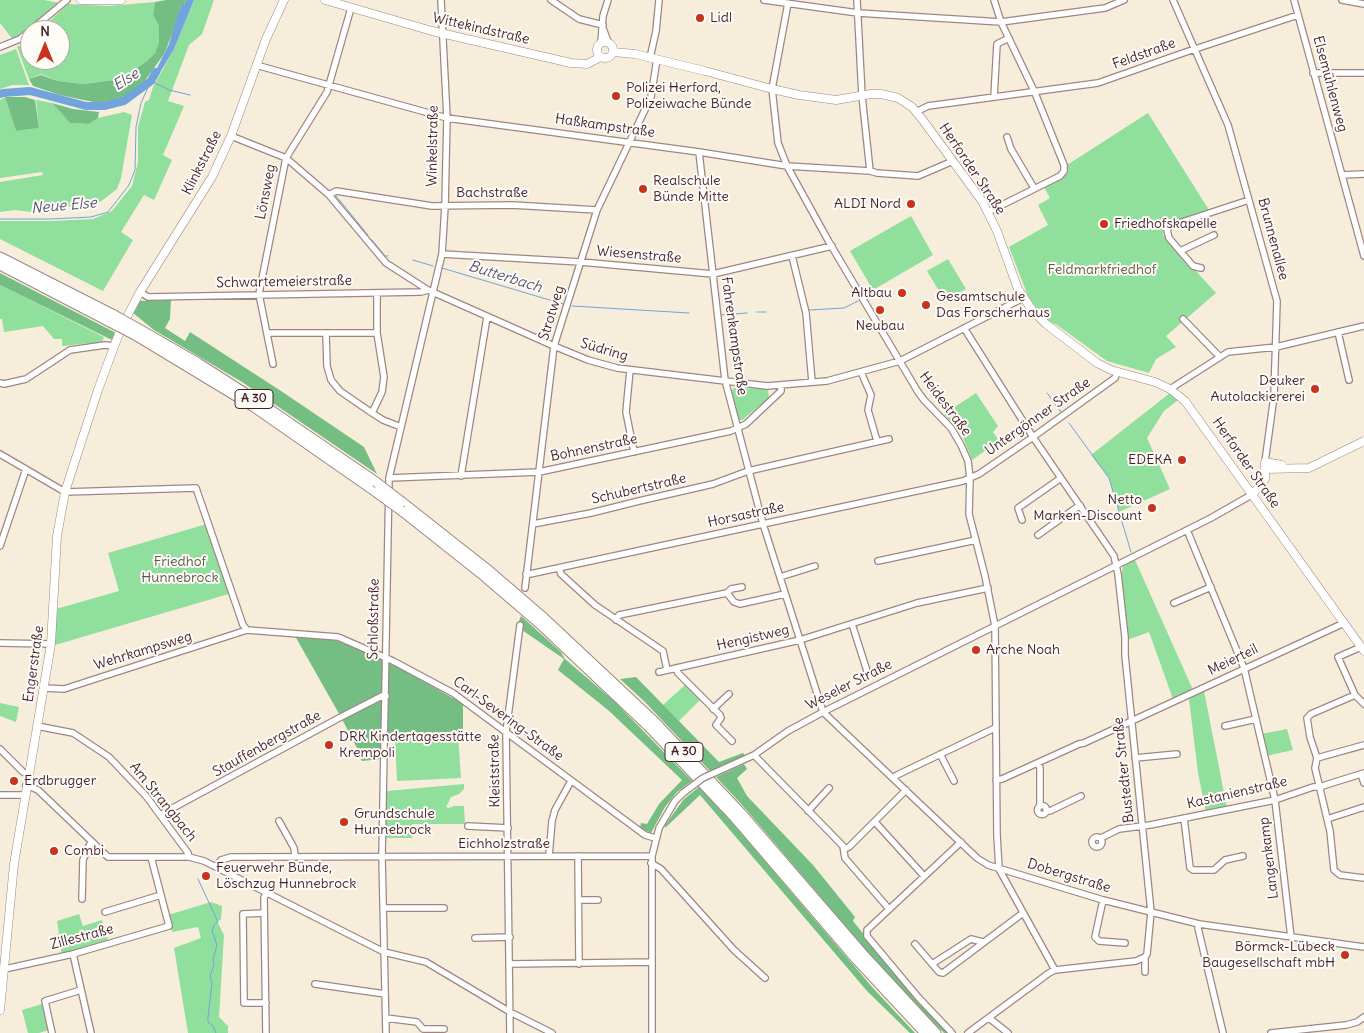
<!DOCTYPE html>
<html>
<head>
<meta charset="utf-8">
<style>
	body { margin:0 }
	#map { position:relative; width:1364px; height:1033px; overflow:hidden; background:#f7eddb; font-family:Delius,sans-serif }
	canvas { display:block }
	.north { position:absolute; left:20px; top:20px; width:50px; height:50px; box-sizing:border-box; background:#fdfcf7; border:1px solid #b5a4a5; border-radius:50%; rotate:0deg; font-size:14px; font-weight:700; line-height:20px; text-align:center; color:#4a1f2b }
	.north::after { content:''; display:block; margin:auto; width:18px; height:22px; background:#c8321e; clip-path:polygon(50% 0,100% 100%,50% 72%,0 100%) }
</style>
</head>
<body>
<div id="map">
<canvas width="1364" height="1033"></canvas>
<div class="north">N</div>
</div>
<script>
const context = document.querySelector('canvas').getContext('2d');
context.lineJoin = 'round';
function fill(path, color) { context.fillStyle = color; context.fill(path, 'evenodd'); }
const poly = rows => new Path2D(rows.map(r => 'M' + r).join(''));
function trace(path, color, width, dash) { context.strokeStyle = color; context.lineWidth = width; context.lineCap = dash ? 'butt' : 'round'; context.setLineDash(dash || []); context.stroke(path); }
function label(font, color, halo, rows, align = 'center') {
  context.font = font + ' Delius,sans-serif'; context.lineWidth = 4; context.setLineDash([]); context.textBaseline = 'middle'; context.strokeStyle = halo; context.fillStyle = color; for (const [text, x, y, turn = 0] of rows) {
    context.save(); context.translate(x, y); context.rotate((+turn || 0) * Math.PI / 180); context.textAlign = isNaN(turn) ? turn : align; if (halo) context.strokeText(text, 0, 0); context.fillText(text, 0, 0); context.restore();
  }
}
fill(poly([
	[0,0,44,0,59,3,14,41,0,23],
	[194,0,214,0,202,34,189,45,168,101,184,106,163,155,172,160,154,200,144,195,121,232,133,240,103,291,0,239,0,221,50,221,93,219,112,211,132,186,138,162,138,127,145,102,149,100,153,87,174,49],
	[155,2,153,15,159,26,159,42,155,53,147,61,121,79,84,84,58,81,41,74,29,79,17,47,24,44,30,39,30,60,60,60,60,30,40,30,68,4,109,6],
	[16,49,29,85,12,85,0,89,0,55],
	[5,97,16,131,39,128,36,100,52,103,70,123,89,124,98,118,124,112,132,115,121,178,117,189,100,202,31,212,15,210,0,212,0,182,43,175,42,172,0,178,0,100],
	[1148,113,1209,210,1163,226,1163,235,1216,293,1166,336,1176,347,1156,359,1149,373,1107,361,1057,325,1050,322,1038,310,1028,296,1009,247,1048,225,1038,205,1050,198,1044,187,1066,175,1068,170,1067,165],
	[911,216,933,255,873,290,850,251],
	[948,259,966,289,945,301,927,271],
	[0,285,104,337,102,342,62,346,62,339,54,339,43,326,4,332,2,319,0,319],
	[734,388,768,389,769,398,742,420,739,420,731,391],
	[976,393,998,426,993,432,999,441,972,460,962,435,944,414],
	[1170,393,1178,400,1164,411,1147,438,1170,489,1119,512,1109,478,1091,455],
	[210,523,232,593,55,645,56,609,119,591,108,553],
	[1135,560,1193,690,1173,699,1149,632,1127,640,1121,579,1123,566],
	[685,685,700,700,679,721,663,705],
	[1204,691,1227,808,1206,812,1198,773,1189,699],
	[0,703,19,707,16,722,0,716],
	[1287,729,1293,750,1266,756,1261,734],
	[458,734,461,778,397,781,395,737],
	[464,784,464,789,459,794,451,797,446,807,449,808,454,806,464,806,465,824,412,824,412,838,384,838,387,791],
	[211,902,222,906,221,920,217,921,224,935,219,1017,228,1026,228,1033,188,1033,174,948,201,938,198,927,172,932,168,915],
	[79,914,83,926,102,920,108,940,62,954,57,935,59,934,57,921],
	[42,1004,49,1030,39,1033,28,1033,22,1010]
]), '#90df9d');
fill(poly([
	[166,0,186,0,184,5,181,5,175,27,164,54,142,85,120,99,98,103,60,95,33,86,29,79,41,75,58,81,84,84,121,79,147,61,155,53,159,42,159,26,153,15,155,2],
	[5,97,25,97,35,100,39,128,16,131],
	[52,103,73,109,99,112,98,118,89,124,70,123],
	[0,273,116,333,112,340,0,285],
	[171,300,170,319,165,328,185,341,190,332,281,391,364,447,377,474,242,382,154,330,133,313,139,301],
	[521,616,561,652,565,659,614,701,692,781,677,792,665,807,651,833,640,828,641,823,647,824,659,804,682,780,608,710,558,670,564,659,522,630,523,624,519,621],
	[295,636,335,640,391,663,430,685,463,704,463,731,382,736,381,759,362,761,357,753,359,752,342,719],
	[636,677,719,762,743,753,745,756,710,771,645,702,620,679],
	[744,764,747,769,737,778,747,796,813,865,855,917,853,921,866,937,951,1033,944,1033,886,974,743,806,716,777],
	[699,787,736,827,872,987,915,1033,910,1033,867,991,700,795,665,828,665,825,684,799]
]), '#74be84');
fill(poly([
	[186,0,194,0,174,49,158,76,151,80,169,44,181,5,184,5]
]), '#71a3dc');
trace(poly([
	[336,196,368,235],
	[0,219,50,219,91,217,108,212,129,185,135,170,136,127,141,103,151,81,169,90,190,95],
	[372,240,385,256,388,256],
	[413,260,433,266],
	[442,268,563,304],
	[572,306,689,313],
	[809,310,844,308,858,301],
	[757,312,766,312],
	[721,315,747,313],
	[1047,393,1061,412],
	[1069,423,1109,478,1131,552],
	[198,879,218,922,214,925,212,931,217,945,213,960,214,965,210,976,212,983,208,1017,208,1022,213,1026,216,1033]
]), '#71a3dc', 1);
trace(poly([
	[0,94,3,93,30,91,86,106,104,106,124,101,151,81,156,72]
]), '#71a3dc', 8);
const minor = poly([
	[551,0,579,19,603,25],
	[764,0,858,13,1001,22,1105,8,1124,0],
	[857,0,862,96,870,171],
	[1173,0,1228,125,1277,301,1274,396,1265,462],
	[1294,0,1364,256],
	[1342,0,1364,4],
	[788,3,772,89,778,143,787,166,829,242,918,392,924,400,951,428,961,445,968,461,970,478,969,514,985,576,995,626,997,835,999,869,1055,970],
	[603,28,608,42],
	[31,30,67,0],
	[601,43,603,16,608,0],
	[0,47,20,39,30,31],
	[650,58,656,31,659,0],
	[256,65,447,118,699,152,787,166,870,171,877,173,918,176,953,161],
	[1313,73,1364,73],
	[994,97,997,44,1009,38],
	[916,112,928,106,1098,83,1186,52,1298,15],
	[231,136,286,158,329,195,386,263,428,290,554,346,588,360,617,368,767,386,827,381,900,361,1023,298],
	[1007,137,1011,149,1034,188],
	[699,152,725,380,763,524,823,712],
	[1342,175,1364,174],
	[329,195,336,191,432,206,512,205,597,210],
	[988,212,1060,176,1064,171,1064,165,1035,93,1001,22,994,0],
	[1180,251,1214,235],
	[442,254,581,262,713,274,832,246],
	[792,256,806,313,812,382],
	[1201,268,1193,266,1169,238,1167,230,1170,226,1249,200],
	[140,292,148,297,421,292,428,290],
	[1183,319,1219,356],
	[964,328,1033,437,1114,556,1118,574,1125,637,1125,655,1151,912,1147,954,1145,957,1145,972],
	[1338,332,1349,380],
	[267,333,377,333,377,293],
	[326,334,327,366,331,380,340,391,372,413,383,420,401,427],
	[273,364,259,294,286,158,327,92,351,8],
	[630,370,626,412,634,452],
	[861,372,871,395,868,410,877,441],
	[0,383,4,384,26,379,70,350,105,345,114,346],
	[1170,389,1228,352,1276,347,1364,326],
	[372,413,382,392,384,377,377,333],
	[0,454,65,492,196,488,243,625,247,630,338,637,393,661,453,693,645,835,655,838],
	[461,476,487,317],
	[389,478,539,472,731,431,746,424,781,391,781,385],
	[1022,520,1018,508,1061,478],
	[533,524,591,513,639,501,713,484,748,471,889,439],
	[1187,530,1244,668,1275,800,1291,937],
	[1038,535,1080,505],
	[0,546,26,469],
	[878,561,976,540],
	[559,568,561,574,595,605,663,651,667,670],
	[526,574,530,574,963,481,979,474,1033,437,1115,378,1117,372],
	[780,577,815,566],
	[525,588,554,346,597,210,651,97,657,59],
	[727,593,731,589,742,587],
	[1174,603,1211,587],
	[616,620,619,615,727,593,734,602,740,604,785,594],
	[852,624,867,671],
	[0,643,51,644],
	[676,668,678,673,720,715,721,718,716,725,732,741],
	[659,672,800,640,917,603,988,588],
	[44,688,64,689,247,630],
	[1355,695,1338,657,1361,647],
	[1364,704,1355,695,1311,714,1307,718,1310,737,1317,758,1315,768,1330,831,1334,870,1340,875,1364,878],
	[713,709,729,694],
	[823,712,977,858,988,865,1103,900,1199,924,1364,947],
	[37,726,73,733,109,757,146,796,188,853,189,857],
	[1225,726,1256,719],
	[0,749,23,772,29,774],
	[940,754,954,781],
	[754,755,843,846,845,858,889,909],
	[1135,758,1177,754],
	[1317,758,1364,745],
	[1038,763,1040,768,1040,806],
	[723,769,754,755,788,731,823,712,1211,518,1253,494],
	[1361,774,1364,783],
	[893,778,897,775,995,728],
	[996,780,1002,779,1079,744,1084,743,1344,623],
	[26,785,38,790,108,857,189,857,204,861,384,952,426,962,510,1012,552,1033],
	[0,795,24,795],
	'1037.5 810a4.5 4.5 0 1 1 9 0a4.5 4.5 0 1 1-9 0Z',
	[808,811,829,788],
	[1046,811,1050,811,1081,796],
	[160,815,339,718,382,696,386,696],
	[1184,818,1190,868,1193,870,1214,870,1225,860,1243,856],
	[1327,819,1364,807],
	[279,821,294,848,295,857],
	[875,822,924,876],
	[468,826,508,828],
	'1092 842a5 5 0 1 1 10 0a5 5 0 1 1-10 0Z',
	[1101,838,1119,829,1150,825,1275,800,1313,787,1319,787,1364,773],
	[844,849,849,847,906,790],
	[549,856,552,821,555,810,571,781],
	[578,856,579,964],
	[651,863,661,869,734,950,765,978],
	[216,867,221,860,231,857,652,856],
	[266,893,264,898,266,1033],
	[82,899,83,860,90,844,93,843],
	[579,900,598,900],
	[1103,900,1095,937,1099,941,1125,943],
	[384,908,444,908],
	[105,912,161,895],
	[264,913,243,914,244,1003,266,1003],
	[1199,924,1198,928,1223,1033],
	[475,938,510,937],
	[915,944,939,972,943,973,1023,913],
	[73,954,91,1033],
	[510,964,652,962],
	[932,964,971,939,983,942],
	[0,970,73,954,169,926,151,857],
	[315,984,385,994],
	[386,1018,417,1022,423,1029,444,1029],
	[989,1018,1008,1033],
	[52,1033,45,1001,81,990],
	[386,1033,382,857,389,478,442,254,445,206,447,118,441,0],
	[510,1033,506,732,520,625],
	[652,1033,652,856,659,828,675,801,683,793],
	[952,1033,918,997,867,936,867,930,961,842],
	[968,1033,1049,973,1055,970,1136,961,1145,957],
	[1271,1033,1346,1025,1357,1022,1364,1017]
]);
const major = poly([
	[81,0,121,0],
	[325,0,432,31,571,63,587,64,601,57],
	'597 50a8 8 0 1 1 16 0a8 8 0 1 1-16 0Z',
	[613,52,635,54,705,71,772,89,799,95,836,100,871,94,881,94,898,98,912,107,922,119,982,201,997,231,1018,289,1032,310,1046,324,1097,363,1111,370,1155,382,1170,389,1185,401,1364,651],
	[1265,469,1309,468,1364,441],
	[1253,494,1265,479,1265,462,1282,465],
	[0,1010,14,864,51,644,57,536,65,492,98,390,121,328,140,292,212,177,231,136,266,39,284,0]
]);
const highway = poly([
	[0,257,114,315],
	[0,265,110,322],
	[139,329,198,363,259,402,376,482],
	[135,335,254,407,376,492],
	[402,502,487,569,544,618,655,722,741,813,862,953,936,1033],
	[402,511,484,576,540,624,649,727,735,818,856,959,925,1033]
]);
trace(minor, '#a08683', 8);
trace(major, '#a08683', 9);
trace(highway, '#a08683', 11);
trace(minor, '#fff', 5.5);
trace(major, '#fff', 8);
trace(highway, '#fff', 9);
const minorBridge = poly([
	[683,793,703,778,723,769]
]);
const highwayBridge = poly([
	[114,315,139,329],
	[110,322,135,335],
	[376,482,402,502],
	[376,492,402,511]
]);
trace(minorBridge, '#a08683', 8, []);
trace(highwayBridge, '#a08683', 11, []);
trace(minorBridge, '#fff', 5.5);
trace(highwayBridge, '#fff', 9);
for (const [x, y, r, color] of [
	[700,18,5,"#c8321e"],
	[616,96,5,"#c8321e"],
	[643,189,5,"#c8321e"],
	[911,204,5,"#c8321e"],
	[1104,224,5,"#c8321e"],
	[902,293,5,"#c8321e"],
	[926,305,5,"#c8321e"],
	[880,310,5,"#c8321e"],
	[1315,389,5,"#c8321e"],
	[1182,460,5,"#c8321e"],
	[1152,508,5,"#c8321e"],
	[976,650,5,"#c8321e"],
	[329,745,5,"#c8321e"],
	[14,781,5,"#c8321e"],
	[344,822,5,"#c8321e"],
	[54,851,5,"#c8321e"],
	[206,876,5,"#c8321e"],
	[1345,955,5,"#c8321e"]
]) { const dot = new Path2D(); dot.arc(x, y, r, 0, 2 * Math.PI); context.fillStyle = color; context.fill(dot); trace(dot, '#fdfcf7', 2); }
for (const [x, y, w] of [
	[254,399,38],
	[684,752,38]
]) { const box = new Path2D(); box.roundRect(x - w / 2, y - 9.5, w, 19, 4); context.fillStyle = '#fdfcf7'; context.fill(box); trace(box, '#4a1f2b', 1); }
label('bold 12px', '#4a1f2b', null, [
	["A 30",254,399],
	["A 30",684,752]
]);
label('14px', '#4a1f2b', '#fdfcf7', [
	["Lidl",710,18],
	["Polizei Herford,",626,88],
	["Polizeiwache Bünde",626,104],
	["Realschule",653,181],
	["Bünde Mitte",653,197],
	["ALDI Nord",901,204,"right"],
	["Friedhofskapelle",1114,224],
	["Altbau",892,293,"right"],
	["Gesamtschule",936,297],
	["Das Forscherhaus",936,313],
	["Neubau",880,326,"center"],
	["Deuker",1305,381,"right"],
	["Autolackiererei",1305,397,"right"],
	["EDEKA",1172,460,"right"],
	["Netto",1142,500,"right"],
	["Marken-Discount",1142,516,"right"],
	["Arche Noah",986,650],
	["DRK Kindertagesstätte",339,737],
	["Krempoli",339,753],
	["Erdbrugger",24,781],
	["Grundschule",354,814],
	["Hunnebrock",354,830],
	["Combi",64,851],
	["Feuerwehr Bünde,",216,868],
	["Löschzug Hunnebrock",216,884],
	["Börmck-Lübeck",1335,947,"right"],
	["Baugesellschaft mbH",1335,963,"right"]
], 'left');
label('14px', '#4a1f2b', '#fdfcf7', [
	["Wittekindstraße",481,29,13],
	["Feldstraße",1144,54,-20],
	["Elsemühlenweg",1330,84,75],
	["Haßkampstraße",605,126,8],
	["Winkelstraße",433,146,-89],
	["Klinkstraße",202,163,-63],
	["Herforder Straße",972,169,56],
	["Lönsweg",266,192,-79],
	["Bachstraße",492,193],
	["Brunnenallee",1273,239,75],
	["Wiesenstraße",639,255,5],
	["Schwartemeierstraße",284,282,-1],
	["Strotweg",552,313,-73],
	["Fahrenkampstraße",734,336,82],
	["Südring",604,350,16],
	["Heidestraße",945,404,53],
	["Untergönner Straße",1038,417,-35],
	["Bohnenstraße",594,448,-12],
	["Herforder Straße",1246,463,55],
	["Schubertstraße",639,489,-13],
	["Horsastraße",746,515,-12],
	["Schloßstraße",374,619,-89],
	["Hengistweg",753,638,-13],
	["Wehrkampsweg",143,651,-17],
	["Meierteil",1233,660,-26],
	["Engerstraße",34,664,-82],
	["Weseler Straße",849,685,-27],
	["Carl-Severing-Straße",508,719,36],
	["Stauffenbergstraße",267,744,-29],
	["Bustedter Straße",1124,770,-96],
	["Kleiststraße",495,771,-91],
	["Kastanienstraße",1237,793,-13],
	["Am Strangbach",163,802,51],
	["Eichholzstraße",504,844],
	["Langenkamp",1269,858,-97],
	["Dobergstraße",1069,876,17],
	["Zillestraße",82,937,-15]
]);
label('14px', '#5f594d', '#fdfcf7', [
	["Feldmarkfriedhof",1102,270],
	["Friedhof",180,562],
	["Hunnebrock",180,578]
]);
label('italic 15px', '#5a5472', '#fdfcf7', [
	["Else",126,80,-33],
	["Neue Else",64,206,-5],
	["Butterbach",505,277,17]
]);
</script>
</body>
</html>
